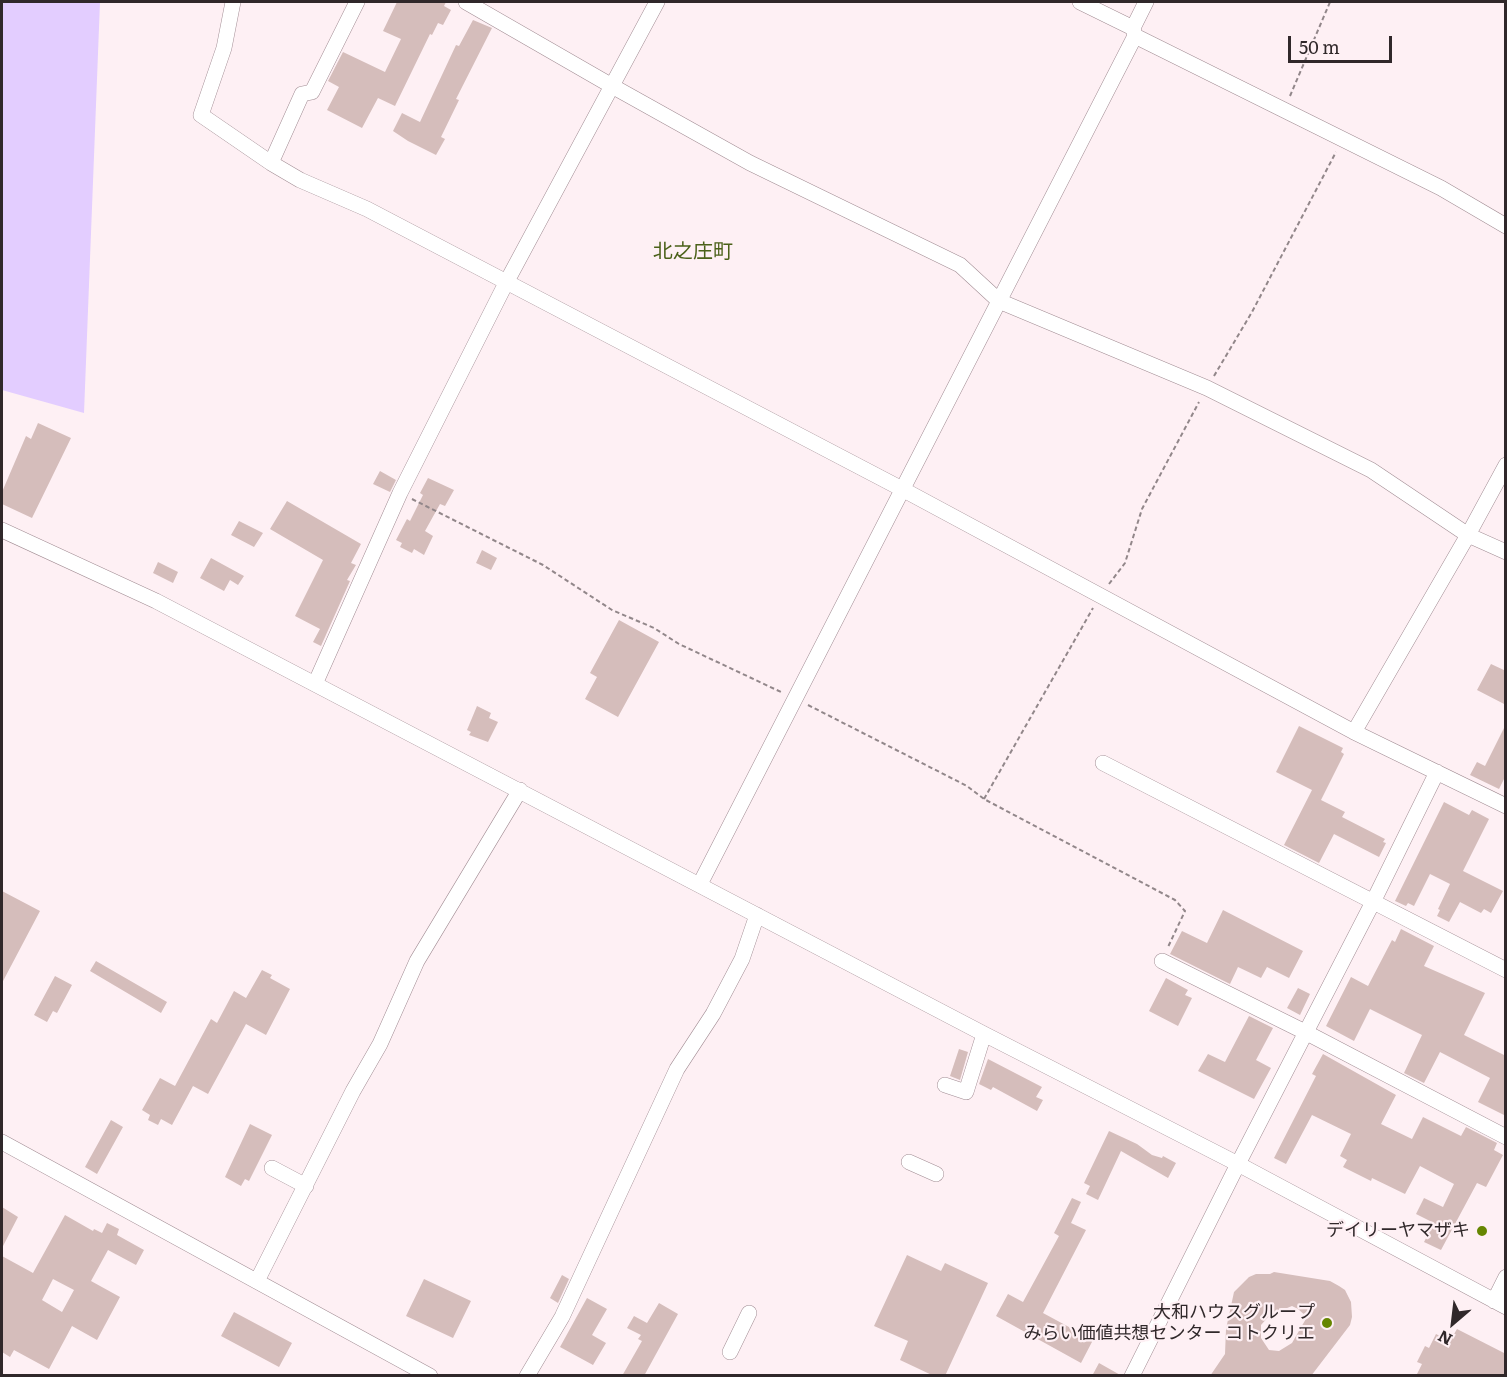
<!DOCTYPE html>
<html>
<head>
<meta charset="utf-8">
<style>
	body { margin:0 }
	#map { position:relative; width:1507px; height:1377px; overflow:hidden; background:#fef0f4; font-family:Literata,serif }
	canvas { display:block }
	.frame { position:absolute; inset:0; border:3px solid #30282a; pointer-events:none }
	.north { position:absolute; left:1423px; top:1293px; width:60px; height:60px; -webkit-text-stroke:4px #fef0f4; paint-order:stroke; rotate:208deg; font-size:16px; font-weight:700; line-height:24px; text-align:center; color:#30282a }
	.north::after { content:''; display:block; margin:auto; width:21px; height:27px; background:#30282a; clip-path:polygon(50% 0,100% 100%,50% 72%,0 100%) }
	.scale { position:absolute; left:1288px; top:36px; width:104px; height:27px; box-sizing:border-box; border:3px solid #30282a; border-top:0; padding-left:8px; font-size:18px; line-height:21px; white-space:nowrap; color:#30282a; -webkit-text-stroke:4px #fef0f4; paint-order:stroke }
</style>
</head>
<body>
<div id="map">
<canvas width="1507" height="1377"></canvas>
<div class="frame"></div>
<div class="north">N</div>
<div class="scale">50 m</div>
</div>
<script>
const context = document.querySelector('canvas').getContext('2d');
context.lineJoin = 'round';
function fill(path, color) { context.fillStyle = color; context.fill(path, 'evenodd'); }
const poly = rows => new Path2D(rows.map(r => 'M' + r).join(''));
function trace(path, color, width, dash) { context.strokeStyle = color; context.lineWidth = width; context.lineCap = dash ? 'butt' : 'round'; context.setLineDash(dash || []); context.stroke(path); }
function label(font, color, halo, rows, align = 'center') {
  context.font = font + ' Literata,"Noto Sans JP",serif'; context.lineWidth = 4.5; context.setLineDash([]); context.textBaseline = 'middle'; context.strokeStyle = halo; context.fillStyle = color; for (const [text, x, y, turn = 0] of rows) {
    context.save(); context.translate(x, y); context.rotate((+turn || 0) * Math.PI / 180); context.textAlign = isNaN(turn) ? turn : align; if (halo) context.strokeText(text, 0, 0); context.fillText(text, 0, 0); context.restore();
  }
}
fill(poly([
	[2,2,100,2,84,413,2,390]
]), '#e3cdff');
fill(poly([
	[397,2,446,2,444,6,451,10,443,25,438,23,432,35,430,34,395,106,378,98,362,128,327,110,339,87,328,81,343,52,385,72,401,39,383,31],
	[473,20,492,28,456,99,459,100,441,137,445,139,436,155,408,141,393,131,402,113,420,122,456,45,459,46],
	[38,423,71,438,32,518,2,504,2,492,26,436,31,439],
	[380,471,396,480,390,492,373,484],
	[428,478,454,490,445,506,440,504,425,531,433,536,424,555,414,549,412,553,400,547,402,543,396,540,407,519,410,521,423,495,420,493],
	[287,501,361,544,351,563,356,565,347,580,350,581,321,646,313,642,320,629,295,616,323,560,270,529],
	[239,521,263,533,254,547,231,535],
	[482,550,497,558,491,570,476,563],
	[211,558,244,576,238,585,230,580,224,591,200,578],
	[158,562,178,572,173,583,153,573],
	[619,620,659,642,618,717,585,699,597,677,590,673],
	[1491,664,1506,671,1506,705,1477,690],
	[477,706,491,713,489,718,498,722,488,742,469,735,471,732,467,730],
	[1506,724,1506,775,1499,789,1470,775,1477,762,1485,766],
	[1299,726,1343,748,1341,752,1344,754,1321,800,1345,812,1342,817,1385,839,1383,842,1386,843,1379,857,1334,834,1319,863,1284,845,1312,790,1276,772],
	[1444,802,1469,815,1472,810,1489,819,1463,871,1503,891,1491,913,1484,909,1481,913,1460,902,1449,922,1437,916,1440,910,1438,909,1450,884,1430,874,1414,906,1408,903,1406,906,1395,901],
	[2,891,40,911,2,983],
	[1223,910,1303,951,1289,978,1267,967,1261,978,1238,967,1230,984,1170,954,1182,931,1207,943],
	[1401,929,1434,946,1424,966,1485,993,1464,1035,1506,1056,1506,1116,1478,1102,1490,1078,1440,1052,1424,1083,1404,1073,1422,1035,1370,1009,1354,1041,1326,1026,1351,977,1368,986,1392,940,1395,942],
	[96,961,167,1002,161,1013,90,971],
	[262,970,272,975,270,978,290,989,266,1035,246,1024,208,1094,193,1086,172,1125,161,1119,158,1125,148,1120,150,1115,142,1110,160,1078,175,1086,211,1019,217,1023,234,991,246,998],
	[55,976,72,985,57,1013,53,1011,47,1022,34,1015],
	[1166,978,1188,990,1185,995,1192,998,1178,1026,1149,1011],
	[1298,988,1310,994,1300,1015,1287,1008],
	[1249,1016,1273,1028,1256,1060,1271,1068,1254,1099,1198,1071,1208,1054,1225,1062],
	[959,1049,968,1052,960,1080,950,1076],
	[1323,1054,1396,1095,1381,1124,1412,1139,1423,1117,1461,1136,1466,1127,1497,1143,1494,1150,1503,1155,1486,1187,1477,1183,1441,1250,1424,1242,1434,1223,1416,1214,1424,1198,1443,1207,1454,1184,1420,1166,1405,1194,1372,1178,1371,1181,1343,1167,1347,1160,1340,1156,1351,1134,1312,1115,1286,1164,1274,1158,1316,1076,1312,1074],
	[988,1059,1042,1087,1036,1097,1043,1100,1037,1111,993,1087,991,1090,979,1084],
	[111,1120,123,1127,97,1174,85,1167],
	[250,1124,272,1135,249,1181,245,1179,241,1186,225,1177],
	[1109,1131,1137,1144,1152,1155,1162,1158,1163,1156,1176,1163,1168,1178,1121,1151,1098,1200,1086,1194,1090,1186,1084,1183],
	[1072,1198,1081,1202,1071,1223,1086,1230,1043,1313,1093,1340,1081,1363,996,1316,1008,1294,1023,1302,1059,1236,1054,1233],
	[2,1207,18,1217,2,1248],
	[65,1215,93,1231,94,1229,102,1233,107,1223,119,1229,117,1235,144,1250,136,1265,108,1250,91,1281,120,1297,97,1340,72,1326,49,1369,14,1350,10,1357,2,1352,2,1256,33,1273],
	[53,1279,74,1290,62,1312,42,1300],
	[907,1255,941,1271,945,1263,988,1283,945,1376,934,1376,900,1360,908,1341,874,1326],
	[1274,1272,1330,1281,1339,1286,1345,1290,1351,1302,1352,1317,1350,1325,1311,1376,1210,1376,1225,1354,1226,1329,1234,1292,1249,1277,1256,1274,1270,1274],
	[1292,1306,1298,1309,1307,1317,1292,1343,1279,1351,1269,1350,1261,1338,1261,1325,1270,1315],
	[562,1275,569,1279,558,1303,550,1298],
	[424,1279,471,1301,453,1338,406,1316],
	[587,1298,607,1309,592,1335,606,1343,593,1365,560,1347],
	[659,1303,678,1314,644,1376,622,1376,642,1341,638,1339,641,1335,627,1328,634,1316,647,1323],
	[234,1312,292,1343,279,1367,221,1336],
	[1457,1329,1506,1354,1506,1376,1416,1376,1422,1364,1417,1362,1425,1346,1429,1348,1436,1334,1450,1341],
	[1099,1363,1122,1376,1092,1376]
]), '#d5bdbb');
const minor = poly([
	[233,2,224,48,201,115,271,163,300,180,367,209,902,489,1354,732,1506,806],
	[466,2,612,86,750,163,960,265,999,301,1207,388,1371,470,1468,535,1354,732],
	[1080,2,1133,28,1135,36,1441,188,1506,226],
	[1133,28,1146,2],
	[271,163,302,94,312,92,357,2],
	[1506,465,1468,535,1506,552],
	[2,530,156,601,984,1034,1238,1164,1506,1307],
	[315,684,400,493,506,283,657,2],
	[1103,763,1506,970],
	[700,884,1135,36],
	[1162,961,1307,1033,1506,1137],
	[945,1085,966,1092,984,1034],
	[2,1142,430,1376],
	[909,1162,936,1174],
	[272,1168,306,1186],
	[257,1281,353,1091,380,1044,417,961,520,790],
	[1494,1301,1506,1277],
	[730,1352,749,1313],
	[527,1376,562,1317,677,1069,713,1014,742,959,757,915],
	[1132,1376,1238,1164,1373,902,1437,772]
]);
trace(minor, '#a18c93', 16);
trace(poly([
	[1290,96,1330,2],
	[1214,376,1252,312,1336,152],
	[412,499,543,565,612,610,654,628,679,644,781,692],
	[1109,584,1125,563,1142,509,1199,402],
	[808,705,967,786,984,799,1175,900,1185,911,1168,947],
	[984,799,1093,608]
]), '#92878a', 2, [4.5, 3]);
trace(minor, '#fff', 15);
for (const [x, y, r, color] of [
	[1482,1231,6,"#668601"],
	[1327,1323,6,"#668601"]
]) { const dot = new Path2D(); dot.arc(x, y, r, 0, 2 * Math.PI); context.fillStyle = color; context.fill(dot); trace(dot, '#fef0f4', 2); }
label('18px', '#30282a', '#fef0f4', [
	["デイリーヤマザキ",1470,1231],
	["大和ハウスグループ",1315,1313],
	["みらい価値共想センター コトクリエ",1315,1334]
], 'right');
label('20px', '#4b6119', '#fef0f4', [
	["北之庄町",693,252]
]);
</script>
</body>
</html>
